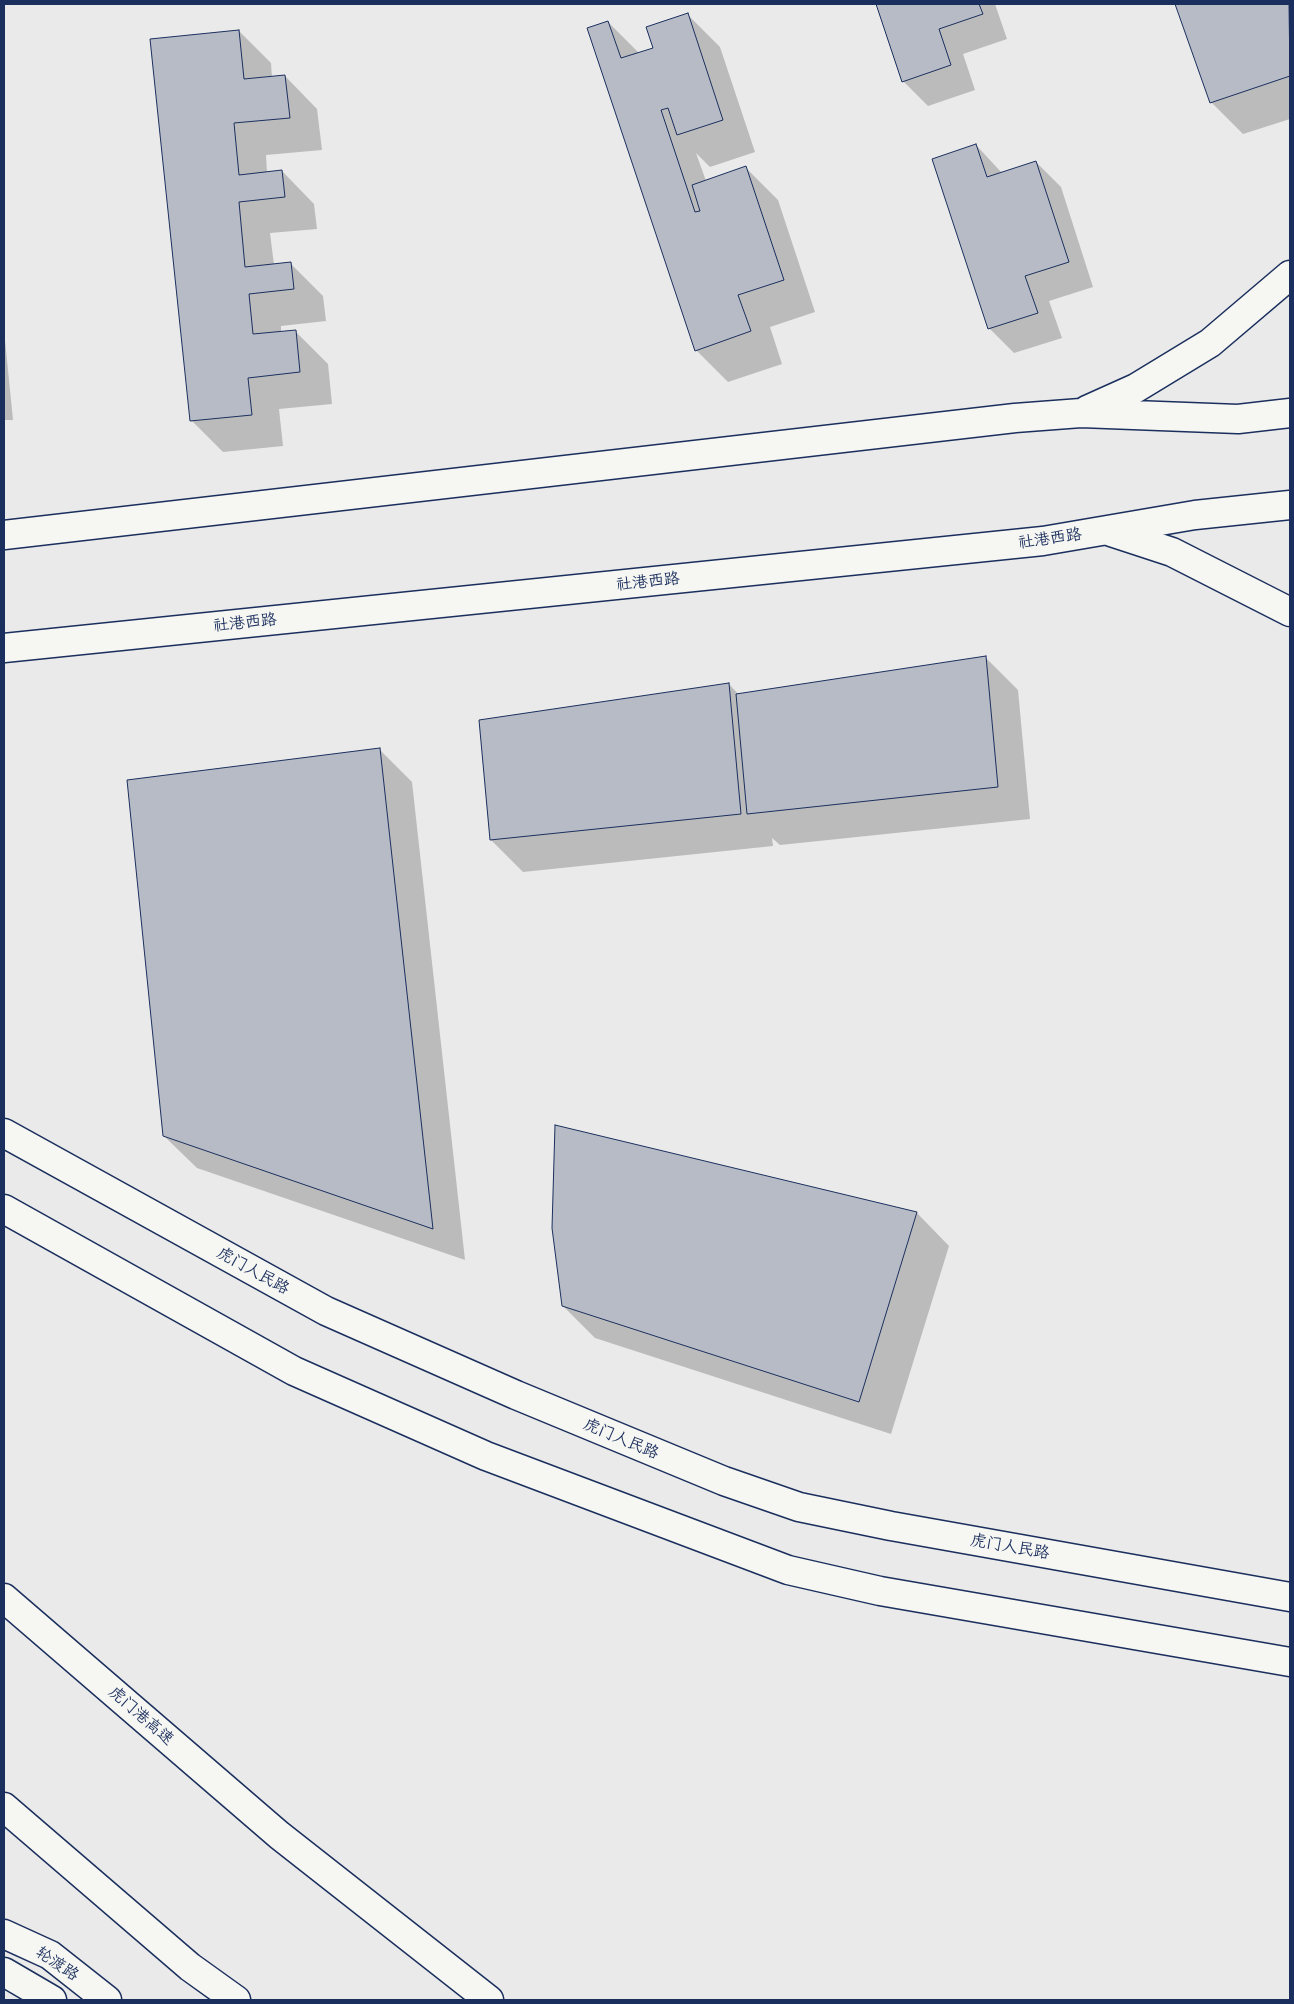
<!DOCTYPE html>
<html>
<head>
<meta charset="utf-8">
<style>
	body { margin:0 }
	#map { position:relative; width:1294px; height:2004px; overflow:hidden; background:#e9eae9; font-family:"Playpen Sans",sans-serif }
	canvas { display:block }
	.frame { position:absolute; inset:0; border:5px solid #1b2f5e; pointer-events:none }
</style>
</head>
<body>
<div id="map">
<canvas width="1294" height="2004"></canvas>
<div class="frame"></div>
</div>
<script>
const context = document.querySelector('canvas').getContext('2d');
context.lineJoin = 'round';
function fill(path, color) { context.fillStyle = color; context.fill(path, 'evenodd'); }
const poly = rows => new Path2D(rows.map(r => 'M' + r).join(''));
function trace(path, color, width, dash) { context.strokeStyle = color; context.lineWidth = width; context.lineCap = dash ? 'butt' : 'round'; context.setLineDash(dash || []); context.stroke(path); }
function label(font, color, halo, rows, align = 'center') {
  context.font = font + ' "Playpen Sans","LXGW WenKai TC",sans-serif'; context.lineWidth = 4; context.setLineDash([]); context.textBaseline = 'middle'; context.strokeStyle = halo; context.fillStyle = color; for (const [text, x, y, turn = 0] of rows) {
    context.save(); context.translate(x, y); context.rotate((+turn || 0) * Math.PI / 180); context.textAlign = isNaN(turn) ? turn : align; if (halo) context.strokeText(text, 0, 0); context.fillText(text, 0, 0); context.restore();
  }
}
fill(poly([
	[877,4,995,4,1007,39,963,54,975,90,928,106,903,81],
	[1176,4,1290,4,1290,119,1243,134,1211,102],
	[688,15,720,47,755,152,710,167,696,153,706,181,746,168,778,200,815,312,770,327,782,364,728,382,696,350,608,22,639,53,654,49],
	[239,31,271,63,272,78,285,76,317,109,322,150,266,155,267,173,282,171,314,204,317,229,270,233,274,265,291,264,323,296,326,321,281,326,281,333,295,331,328,364,332,404,279,409,283,446,223,452,191,420],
	[976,145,1002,173,1036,162,1061,187,1093,287,1049,301,1062,338,1014,353,989,328],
	[4,330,13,420,4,420],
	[986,658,1018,690,1030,819,780,845,772,838,773,846,523,872,491,840,480,721,729,684,739,695],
	[380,750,412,782,465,1260,197,1168,164,1136],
	[556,1127,917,1213,949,1246,891,1434,595,1338,563,1306]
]), '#0003');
const building = poly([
	[876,4,979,4,983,14,939,29,951,65,902,82,876,4],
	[1175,4,1289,4,1290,76,1210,103,1175,4],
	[688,13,723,120,677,135,668,108,661,110,695,212,700,211,692,185,746,166,784,280,738,295,751,331,695,351,587,28,608,21,621,58,653,48,646,27,688,13],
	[239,30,244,79,285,75,290,118,234,123,239,175,282,170,285,197,239,202,245,267,291,262,294,289,249,294,253,334,296,330,300,372,248,378,252,415,190,421,150,39,239,30],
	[976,144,987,177,1036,161,1069,262,1025,276,1038,313,988,329,932,159,976,144],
	[986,656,998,787,747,814,736,694,986,656],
	[729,683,741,814,490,840,479,720,729,683],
	[380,748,433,1229,163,1136,127,780,380,748],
	[555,1125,917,1212,859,1402,562,1306,552,1228,555,1125]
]);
fill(building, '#b6bbc6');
trace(building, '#1b2f5e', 1);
const minor = poly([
	[1087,410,1136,388,1210,343,1290,275],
	[1111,532,1172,552,1290,612],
	[4,535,1015,418,1081,413,1238,419,1290,413],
	[4,648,1043,541,1195,515,1290,505]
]);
const major = poly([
	[4,1133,326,1311,516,1395,724,1481,799,1507,891,1526,1290,1597],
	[4,1209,294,1371,486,1456,788,1570,880,1591,1290,1662],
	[4,1934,50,1955,107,2000],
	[4,1972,52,2000]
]);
const highway = poly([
	[4,1598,279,1835,489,2000],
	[4,1807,190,1967,236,2000]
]);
trace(minor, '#1b2f5e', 31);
trace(major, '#1b2f5e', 31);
trace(highway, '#1b2f5e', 31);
trace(minor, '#f6f6f2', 28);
trace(major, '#f6f6f2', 28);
trace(highway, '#f6f6f2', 28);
label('16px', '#1b2f5e', '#f6f6f2', [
	["社港西路",1050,539,-8],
	["社港西路",648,582,-6],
	["社港西路",245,623,-6],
	["虎门人民路",253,1271,29],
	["虎门人民路",621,1439,23],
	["虎门人民路",1010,1547,10],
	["虎门港高速",141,1716,41],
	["轮渡路",57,1964,34]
]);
</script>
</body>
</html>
